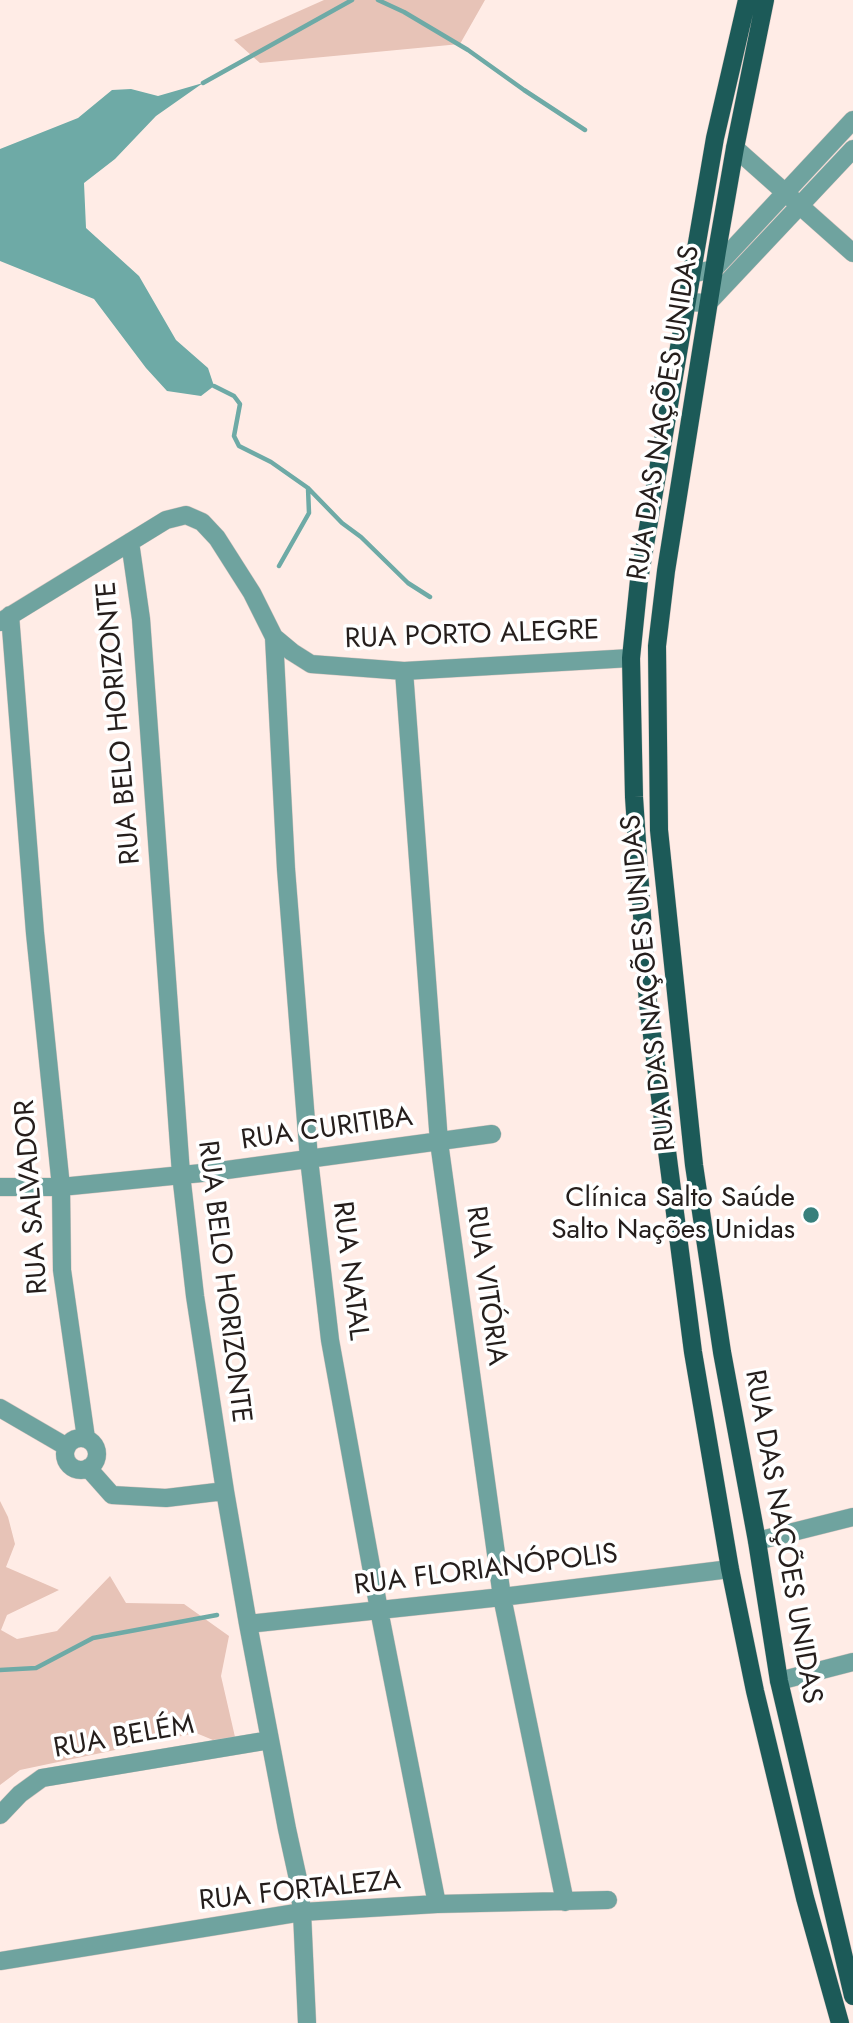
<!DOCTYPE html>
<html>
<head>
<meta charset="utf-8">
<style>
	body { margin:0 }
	canvas { display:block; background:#ffece6 }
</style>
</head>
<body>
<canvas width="853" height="2023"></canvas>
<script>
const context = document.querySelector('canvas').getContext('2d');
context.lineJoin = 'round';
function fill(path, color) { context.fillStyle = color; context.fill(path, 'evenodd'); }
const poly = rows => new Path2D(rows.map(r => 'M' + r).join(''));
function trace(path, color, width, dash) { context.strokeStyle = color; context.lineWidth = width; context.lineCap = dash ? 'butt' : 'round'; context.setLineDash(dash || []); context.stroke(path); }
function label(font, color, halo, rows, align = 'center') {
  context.font = font + ' Jost,sans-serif'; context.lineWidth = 7; context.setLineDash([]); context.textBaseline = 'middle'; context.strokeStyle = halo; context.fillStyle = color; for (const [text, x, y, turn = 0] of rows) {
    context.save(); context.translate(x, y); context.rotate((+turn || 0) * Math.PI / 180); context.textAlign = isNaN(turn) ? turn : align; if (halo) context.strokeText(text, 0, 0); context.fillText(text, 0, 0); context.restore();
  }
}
fill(poly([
	[324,0,485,0,460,44,260,63,234,40],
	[0,1501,8,1517,15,1544,6,1567,59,1590,7,1615,1,1630,17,1639,57,1631,110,1576,126,1603,184,1604,229,1636,221,1676,235,1737,213,1740,196,1733,20,1770,0,1785]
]), '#e7c3b7');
fill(poly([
	[203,83,156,116,115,159,84,183,86,228,139,276,176,340,208,368,214,386,201,396,167,391,146,368,94,299,0,261,0,149,78,118,112,90,131,89,158,96]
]), '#6eaaa6');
trace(poly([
	[378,0,404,12,468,50,524,90,585,130],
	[203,83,352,0],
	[214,386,234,396,240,404,234,436,239,446,271,462,308,488,342,523,361,537,408,583,430,597],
	[279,566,309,513,308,488],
	[0,1670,36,1668,93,1638,217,1615]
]), '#6eaaa6', 4.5);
const minor = poly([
	[735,148,853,253],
	[691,274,714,269,853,120],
	[686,302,708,303,853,149],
	[130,542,141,619,181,1174,195,1296,225,1491,248,1624,287,1829,298,1879,302,1912,307,2023],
	[10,615,35,933,61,1187,62,1270,86,1438],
	[0,622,166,520,186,515,202,522,217,538,252,593,274,637,292,652,311,664,404,671,631,658],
	[274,637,286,869,309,1159,330,1340,379,1610,437,1904],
	[404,671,439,1142,502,1597,565,1902],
	[0,1187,61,1187,212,1172,492,1134],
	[0,1408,67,1447],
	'65 1454a16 16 0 1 1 32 0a16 16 0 1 1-32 0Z',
	[88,1468,112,1495,166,1498,225,1491],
	[757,1541,853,1517],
	[248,1624,502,1597,730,1569],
	[779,1681,853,1662],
	[0,1815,20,1794,42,1778,270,1740],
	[0,1961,302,1912,437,1904,608,1900]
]);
const major = poly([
	[747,0,715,138,639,580,631,658,634,797,648,1004,693,1352,730,1569,755,1691,805,1898,840,2023],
	[765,0,735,148,717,251,666,571,657,646,659,830,694,1165,722,1352,757,1541,779,1681,853,1996]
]);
trace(minor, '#d8c7c2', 19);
trace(major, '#d8c7c2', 19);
trace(minor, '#6fa39f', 18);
trace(major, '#1c5a58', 18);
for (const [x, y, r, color] of [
	[811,1215,9,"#38807c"]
]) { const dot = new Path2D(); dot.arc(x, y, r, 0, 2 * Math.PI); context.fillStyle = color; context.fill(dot); trace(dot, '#fff', 2.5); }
label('28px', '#251e1c', '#fff', [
	["RUA DAS NAÇÕES UNIDAS",665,413,-81],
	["RUA PORTO ALEGRE",472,636,-2],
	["RUA BELO HORIZONTE",120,723,-95],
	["RUA DAS NAÇÕES UNIDAS",650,983,-96],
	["RUA CURITIBA",327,1130,-8],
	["RUA SALVADOR",33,1197,-94],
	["RUA NATAL",349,1271,83],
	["RUA BELO HORIZONTE",223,1282,83],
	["RUA VITÓRIA",485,1286,82],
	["RUA DAS NAÇÕES UNIDAS",782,1537,80],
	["RUA FLORIANÓPOLIS",486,1571,-7],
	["RUA BELÉM",124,1738,-10],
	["RUA FORTALEZA",300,1892,-6]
]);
label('28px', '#251e1c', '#fff', [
	["Clínica Salto Saúde",795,1199],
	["Salto Nações Unidas",795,1231]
], 'right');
</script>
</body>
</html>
